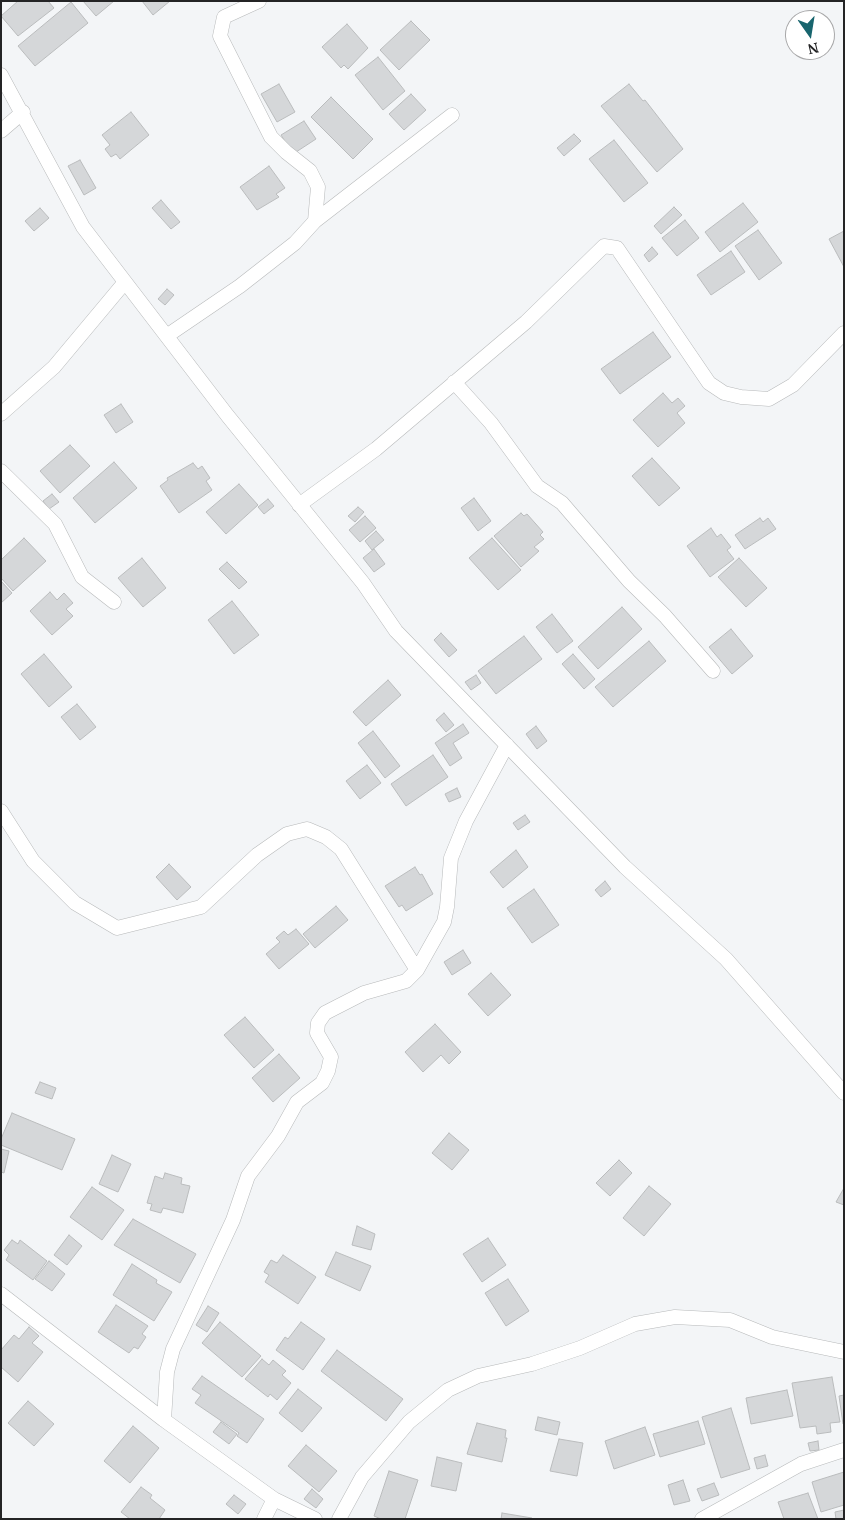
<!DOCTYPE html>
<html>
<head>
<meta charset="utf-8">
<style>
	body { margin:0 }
	#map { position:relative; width:845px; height:1520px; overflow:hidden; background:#f3f5f7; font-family:"PT Serif",serif }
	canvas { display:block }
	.frame { position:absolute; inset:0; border:2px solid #242425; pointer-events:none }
	.north { position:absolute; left:785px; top:10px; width:50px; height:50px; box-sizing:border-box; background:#fff; border:1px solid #a7a7a8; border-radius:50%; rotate:167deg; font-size:14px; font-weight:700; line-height:20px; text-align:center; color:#242425 }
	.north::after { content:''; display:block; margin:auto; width:18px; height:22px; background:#18656e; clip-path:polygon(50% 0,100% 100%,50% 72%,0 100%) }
</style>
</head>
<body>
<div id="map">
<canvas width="845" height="1520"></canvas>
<div class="frame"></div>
<div class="north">N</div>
</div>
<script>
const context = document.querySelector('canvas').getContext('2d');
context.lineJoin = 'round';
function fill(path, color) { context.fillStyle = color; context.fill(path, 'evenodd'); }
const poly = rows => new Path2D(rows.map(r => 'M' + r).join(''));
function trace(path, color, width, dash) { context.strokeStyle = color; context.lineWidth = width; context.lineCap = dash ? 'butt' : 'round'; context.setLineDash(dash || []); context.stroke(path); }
const building = poly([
	[18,1,48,1,54,8,18,36,1,16,18,1],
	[83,1,114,1,96,16,83,1],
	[142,1,170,1,153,15,142,1],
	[71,2,88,23,35,66,18,46,71,2],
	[411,21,430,40,399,70,380,50,411,21],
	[347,24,368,48,348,69,344,65,341,68,322,47,347,24],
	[378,57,405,91,383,110,355,75,378,57],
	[279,84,295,112,277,122,261,94,279,84],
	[629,84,643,101,645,100,683,149,657,172,601,106,629,84],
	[411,94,426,110,404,130,389,114,411,94],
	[331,97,373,139,353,159,311,117,331,97],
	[131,112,149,135,120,159,116,154,111,157,105,149,110,145,102,135,131,112],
	[304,121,316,139,293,154,281,135,304,121],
	[574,134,581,141,564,156,557,148,574,134],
	[614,140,648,183,624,202,589,159,614,140],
	[80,160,96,188,84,195,68,166,80,160],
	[269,166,285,188,276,194,279,197,257,210,240,187,269,166],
	[161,200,180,222,171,229,152,208,161,200],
	[743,203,758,222,720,252,705,232,743,203],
	[674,207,682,215,661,234,654,226,674,207],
	[40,208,49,218,34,231,25,221,40,208],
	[685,220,699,238,677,256,662,238,685,220],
	[758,230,782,263,759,280,735,246,758,230],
	[844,231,844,267,829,239,844,231],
	[652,247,658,254,649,262,644,255,652,247],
	[731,251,745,272,711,295,697,275,731,251],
	[167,289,174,295,165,305,158,299,167,289],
	[653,332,671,357,620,394,601,369,653,332],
	[663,393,672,403,678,398,685,406,677,413,685,423,658,447,633,420,663,393],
	[121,404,133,422,116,433,104,415,121,404],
	[70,445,90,466,60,493,40,471,70,445],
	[652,458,680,488,659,506,632,476,652,458],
	[114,462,137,488,95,523,73,498,114,462],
	[193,463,198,469,202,466,210,478,206,481,212,490,179,513,160,486,168,480,167,478,193,463],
	[239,484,258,505,226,534,206,512,239,484],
	[52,494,59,502,49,509,43,501,52,494],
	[474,498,491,521,478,531,461,508,474,498],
	[268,499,274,506,264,514,258,507,268,499],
	[358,507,364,512,355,522,348,516,358,507],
	[521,513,524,516,527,514,543,532,540,535,544,539,534,547,539,551,521,567,494,536,521,513],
	[365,516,376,528,360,542,349,530,365,516],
	[760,518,763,522,768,518,776,529,745,549,735,535,760,518],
	[711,528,717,537,721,534,731,547,727,550,734,559,710,577,687,546,711,528],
	[376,531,384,540,372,550,365,541,376,531],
	[24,538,46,561,13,591,1,578,1,560,24,538],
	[492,538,521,570,498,590,469,558,492,538],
	[374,549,385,564,374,572,363,558,374,549],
	[142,558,166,588,143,607,118,578,142,558],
	[739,558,767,588,746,607,718,577,739,558],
	[227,562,247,582,239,589,219,569,227,562],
	[1,581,12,593,1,603,1,581],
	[50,592,57,600,64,593,73,603,66,609,73,616,52,635,30,611,50,592],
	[232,601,259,635,234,654,208,620,232,601],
	[622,607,642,629,598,669,578,647,622,607],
	[552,614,573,641,557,653,536,627,552,614],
	[731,629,753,656,732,674,709,647,731,629],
	[441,633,457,650,449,657,434,640,441,633],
	[524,636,542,659,496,694,478,671,524,636],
	[649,641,666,661,613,707,595,687,649,641],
	[44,654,72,687,49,707,21,674,44,654],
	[573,654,595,679,584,689,562,664,573,654],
	[476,675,481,683,471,690,465,682,476,675],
	[388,680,401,695,366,726,353,712,388,680],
	[77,704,96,727,80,740,61,717,77,704],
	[444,713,454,725,446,732,436,720,444,713],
	[463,724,469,733,453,743,462,758,450,766,435,743,463,724],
	[536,726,547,741,537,749,526,734,536,726],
	[373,731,400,766,385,778,358,743,373,731],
	[433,755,448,777,406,806,391,784,433,755],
	[367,765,381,783,360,799,346,781,367,765],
	[457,788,461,797,449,802,445,794,457,788],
	[525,815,530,822,518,830,513,823,525,815],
	[516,850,528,867,503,888,490,872,516,850],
	[169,864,191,887,177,900,156,877,169,864],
	[415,867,420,875,422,874,433,894,406,911,402,905,399,907,385,886,415,867],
	[605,881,611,889,601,897,595,890,605,881],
	[534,889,559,925,532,943,507,908,534,889],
	[336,906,348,920,315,948,303,934,336,906],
	[296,929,309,944,279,969,266,954,280,942,276,938,284,931,288,935,296,929],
	[463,950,471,963,452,975,444,962,463,950],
	[491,973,511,995,488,1016,468,994,491,973],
	[245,1017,274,1050,254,1068,224,1035,245,1017],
	[435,1024,461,1052,449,1064,441,1055,423,1072,405,1052,435,1024],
	[279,1054,300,1078,273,1102,252,1078,279,1054],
	[40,1082,56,1088,52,1099,35,1093,40,1082],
	[12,1113,75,1139,62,1170,1,1145,1,1139,12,1113],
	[449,1133,469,1150,452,1170,432,1153,449,1133],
	[1,1149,9,1151,4,1173,1,1172,1,1149],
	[112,1155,131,1164,118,1192,99,1184,112,1155],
	[619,1160,632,1173,610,1196,596,1183,619,1160],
	[165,1173,182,1178,181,1184,190,1186,183,1213,163,1208,161,1213,150,1210,152,1204,147,1203,155,1176,163,1179,165,1173],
	[649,1186,671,1204,644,1236,623,1218,649,1186],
	[92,1187,124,1210,102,1240,70,1217,92,1187],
	[844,1188,844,1205,836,1202,844,1188],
	[133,1219,196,1254,180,1283,114,1245,133,1219],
	[357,1226,375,1234,371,1250,352,1245,357,1226],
	[69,1235,82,1246,67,1265,54,1255,69,1235],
	[488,1238,506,1265,482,1282,463,1254,488,1238],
	[12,1240,18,1244,20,1240,47,1261,33,1280,6,1260,9,1255,4,1250,12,1240],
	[336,1252,371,1266,360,1291,325,1275,336,1252],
	[283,1255,316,1277,298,1304,265,1282,269,1275,264,1272,271,1260,277,1263,283,1255],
	[49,1261,65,1274,52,1291,35,1279,49,1261],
	[132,1264,157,1280,156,1283,172,1292,154,1321,113,1295,132,1264],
	[508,1279,529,1311,506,1326,485,1293,508,1279],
	[116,1305,148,1326,142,1334,146,1337,138,1349,134,1347,129,1353,98,1332,116,1305],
	[208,1306,219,1313,207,1332,196,1325,208,1306],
	[220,1322,261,1356,242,1377,202,1343,220,1322],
	[301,1322,325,1339,303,1370,276,1350,285,1337,288,1339,301,1322],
	[29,1327,39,1336,32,1343,43,1352,18,1382,1,1367,1,1350,14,1335,19,1339,29,1327],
	[337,1350,403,1399,386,1421,321,1371,337,1350],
	[262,1359,269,1365,273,1360,286,1371,282,1375,291,1383,277,1400,270,1394,268,1397,245,1379,262,1359],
	[202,1376,264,1419,247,1443,237,1436,239,1433,195,1403,201,1395,192,1389,202,1376],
	[832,1377,840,1422,830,1423,831,1432,817,1434,816,1426,800,1428,792,1383,832,1377],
	[298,1389,322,1408,302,1432,279,1413,298,1389],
	[787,1390,793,1416,751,1424,746,1398,787,1390],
	[844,1395,844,1424,843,1424,839,1396,844,1395],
	[28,1401,54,1424,34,1446,8,1423,28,1401],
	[731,1408,750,1469,721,1478,702,1417,731,1408],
	[538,1417,560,1422,557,1435,535,1430,538,1417],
	[698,1421,705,1444,660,1457,653,1434,698,1421],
	[221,1422,237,1434,229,1444,213,1432,221,1422],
	[477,1423,506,1430,505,1438,507,1438,502,1462,467,1454,477,1423],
	[133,1426,159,1448,130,1483,104,1461,133,1426],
	[645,1427,655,1455,614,1469,605,1441,645,1427],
	[559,1439,583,1443,577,1476,550,1471,559,1439],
	[818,1441,819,1450,810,1451,808,1443,818,1441],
	[306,1445,337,1471,319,1492,288,1466,306,1445],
	[765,1455,768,1466,757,1469,754,1458,765,1455],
	[437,1457,462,1463,456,1491,431,1486,437,1457],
	[389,1471,418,1480,405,1519,381,1519,374,1516,389,1471],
	[844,1472,844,1505,821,1512,812,1482,844,1472],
	[683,1480,690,1501,674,1505,668,1485,683,1480],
	[714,1483,719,1495,702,1501,697,1489,714,1483],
	[141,1487,152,1495,150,1498,165,1510,159,1519,130,1519,121,1512,141,1487],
	[312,1489,323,1499,316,1508,304,1499,312,1489],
	[808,1493,818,1519,784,1519,778,1502,808,1493],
	[234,1495,246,1504,238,1514,226,1504,234,1495],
	[844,1510,844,1519,836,1519,835,1512,844,1510],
	[502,1513,532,1518,532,1519,501,1519,502,1513]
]);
fill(building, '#d5d7d9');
trace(building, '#babcbd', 1);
const minor = poly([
	[1,75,83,227,227,415,363,583,396,631,625,867,726,959,844,1093],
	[1,131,23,112],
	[315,221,452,115],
	[168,335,240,286,295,243,315,221,318,187,310,171,286,152,271,137,220,36,224,17,259,1],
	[454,382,491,423,537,486,562,503,629,581,665,616,713,671],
	[1,414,54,367,125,282],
	[1,471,55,524,82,577,114,602],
	[299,505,376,449,526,322,604,246,617,248,709,383,724,393,741,397,769,399,793,385,844,333],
	[1,811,33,861,75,903,117,928,201,907,257,855,287,834,307,829,326,837,341,849,417,970],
	[1,1294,164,1420,274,1499,315,1519],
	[164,1420,167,1372,173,1349,233,1220,248,1176,278,1136,297,1102,322,1083,328,1071,331,1057,317,1033,318,1023,325,1013,364,993,406,981,417,970,444,922,447,907,451,858,466,821,507,745],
	[264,1519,274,1499],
	[339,1519,362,1477,409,1422,448,1390,478,1376,532,1364,580,1348,635,1324,675,1317,730,1320,772,1337,844,1352],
	[702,1519,801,1464,844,1450]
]);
trace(minor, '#b7b9ba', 15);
trace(minor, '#fff', 14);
</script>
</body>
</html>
